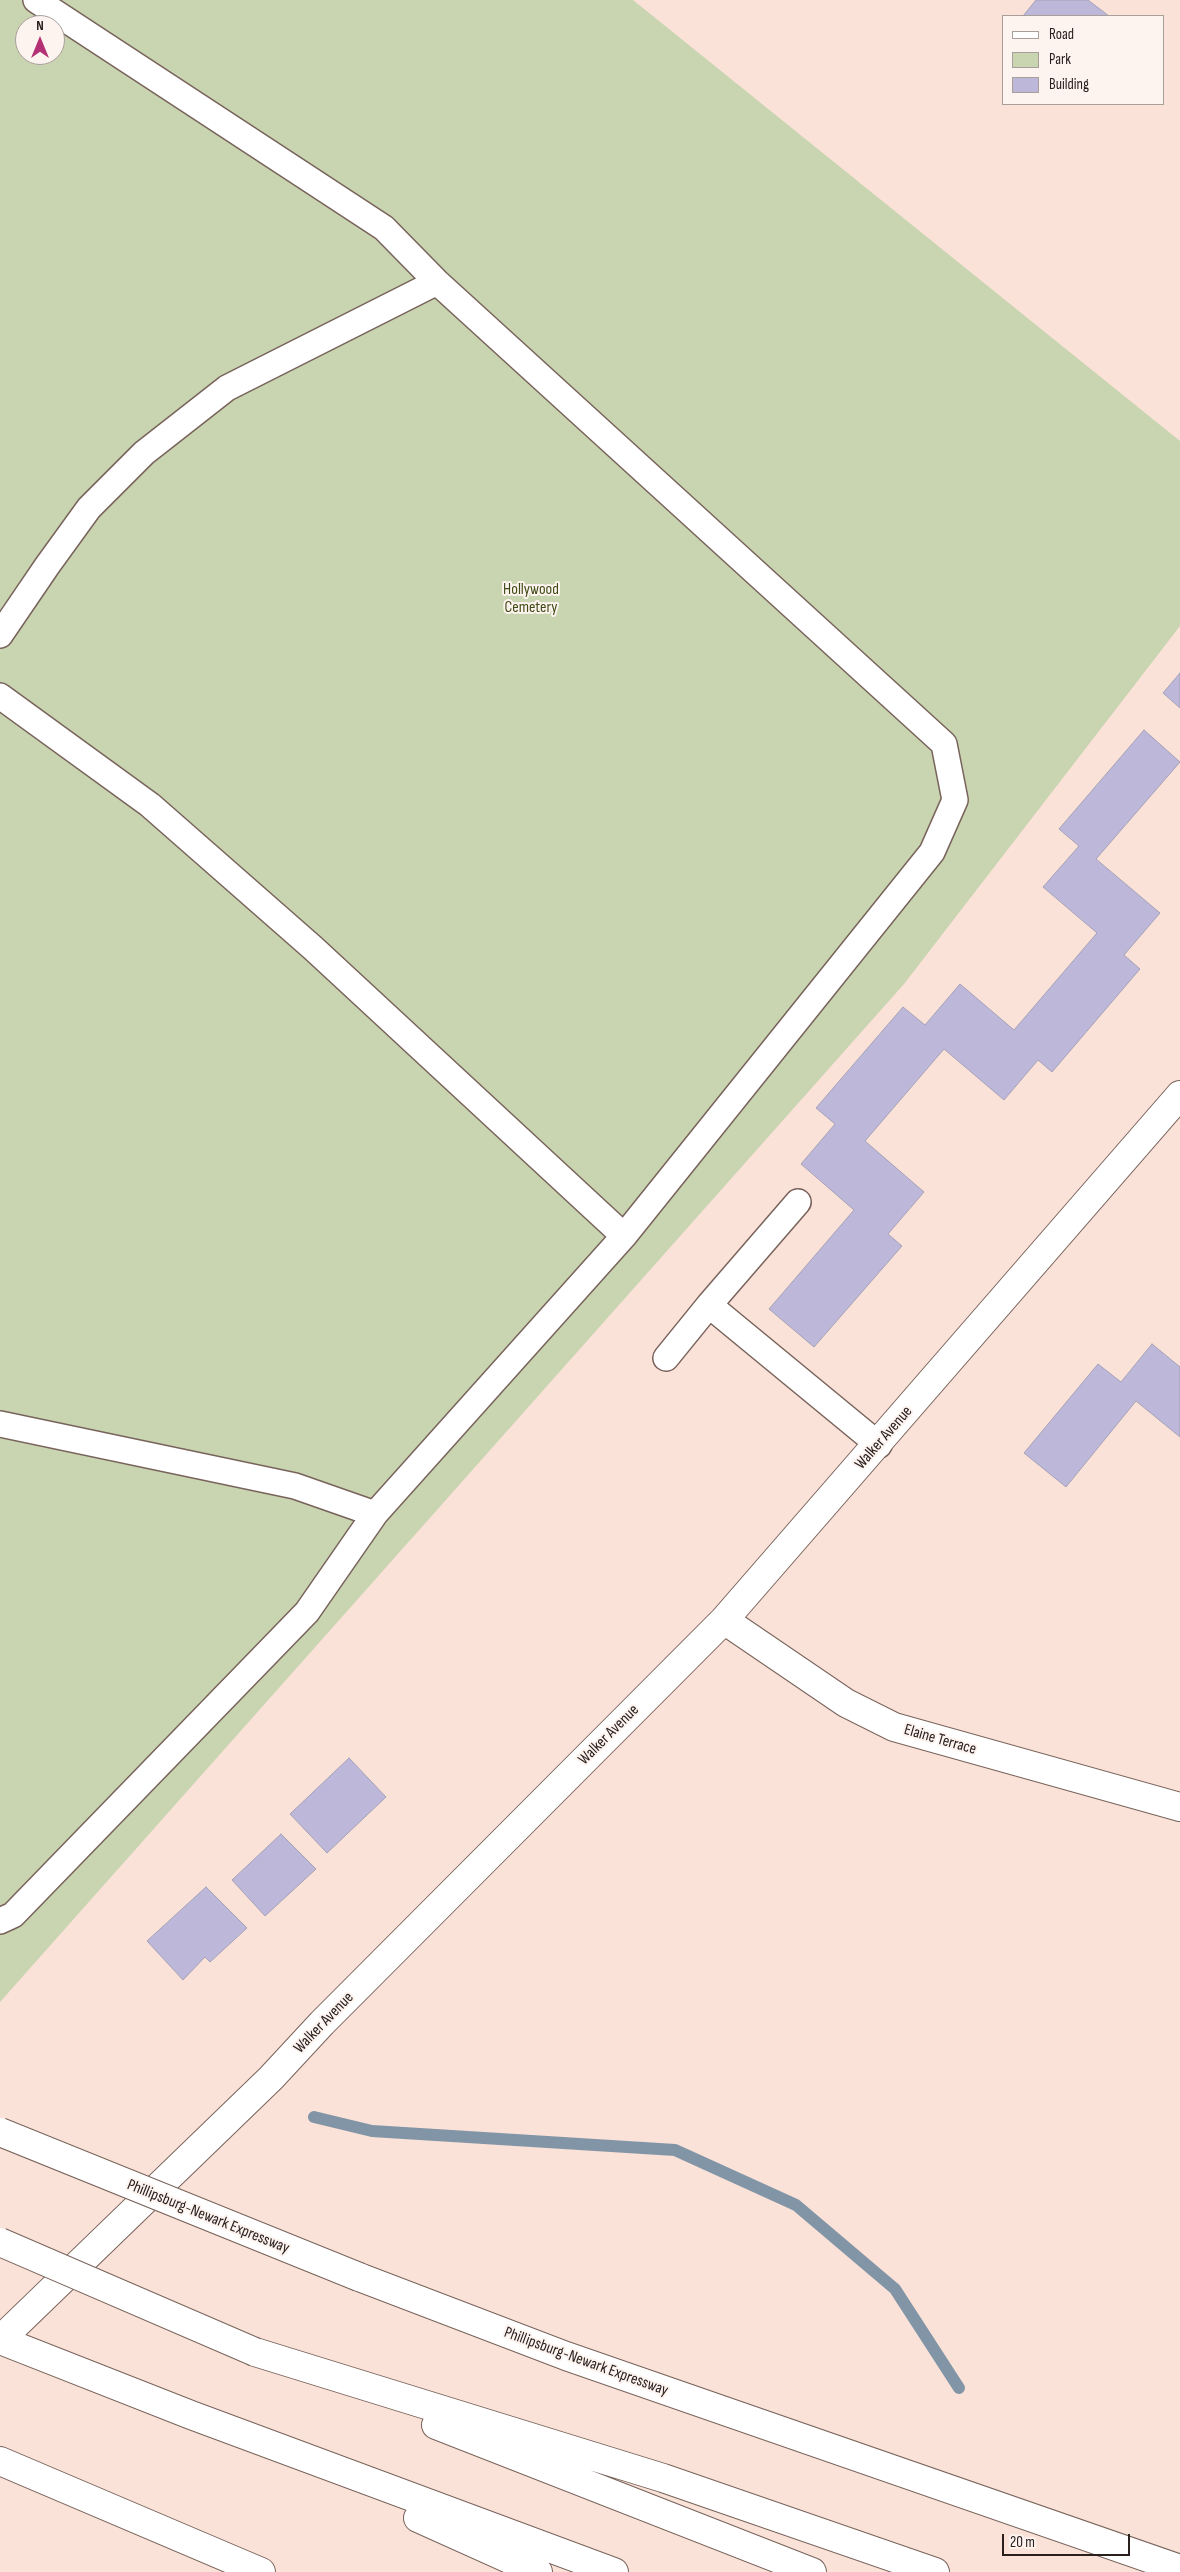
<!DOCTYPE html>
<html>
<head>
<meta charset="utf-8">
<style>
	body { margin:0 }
	#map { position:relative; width:1180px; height:2572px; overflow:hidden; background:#fae2d8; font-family:"Sofia Sans Condensed",sans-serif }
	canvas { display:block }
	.legend { position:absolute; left:1002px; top:15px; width:162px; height:90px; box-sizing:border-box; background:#fdf3ef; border:1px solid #a89f9b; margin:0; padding:6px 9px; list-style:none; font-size:15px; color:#29201d }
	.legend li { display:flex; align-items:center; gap:10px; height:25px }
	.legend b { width:25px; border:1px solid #a89f9b }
	.north { position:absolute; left:15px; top:15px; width:50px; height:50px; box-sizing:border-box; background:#fdf3ef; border:1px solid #a89f9b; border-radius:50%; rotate:0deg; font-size:14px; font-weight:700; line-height:20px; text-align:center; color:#29201d }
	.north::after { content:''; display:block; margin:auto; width:18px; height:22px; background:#b42f74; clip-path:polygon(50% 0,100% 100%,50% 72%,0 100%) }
	.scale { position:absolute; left:1002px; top:2534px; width:128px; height:22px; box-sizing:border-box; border:2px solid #29201d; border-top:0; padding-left:6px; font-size:15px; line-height:18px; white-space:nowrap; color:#29201d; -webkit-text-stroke:4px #fdf3ef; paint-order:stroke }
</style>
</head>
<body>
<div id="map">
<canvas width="1180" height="2572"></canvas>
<ul class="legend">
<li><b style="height:6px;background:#fff"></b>Road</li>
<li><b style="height:14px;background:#c9d4b1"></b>Park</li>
<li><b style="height:14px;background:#bdb7da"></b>Building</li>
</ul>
<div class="north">N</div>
<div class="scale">20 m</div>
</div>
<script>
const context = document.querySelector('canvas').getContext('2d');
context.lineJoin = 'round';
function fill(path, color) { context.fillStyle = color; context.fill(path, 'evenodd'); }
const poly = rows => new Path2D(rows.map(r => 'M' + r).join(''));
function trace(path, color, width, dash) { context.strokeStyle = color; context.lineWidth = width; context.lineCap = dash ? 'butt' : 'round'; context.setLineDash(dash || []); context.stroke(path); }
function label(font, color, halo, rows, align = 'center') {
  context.font = font + ' "Sofia Sans Condensed",sans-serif'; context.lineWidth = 4; context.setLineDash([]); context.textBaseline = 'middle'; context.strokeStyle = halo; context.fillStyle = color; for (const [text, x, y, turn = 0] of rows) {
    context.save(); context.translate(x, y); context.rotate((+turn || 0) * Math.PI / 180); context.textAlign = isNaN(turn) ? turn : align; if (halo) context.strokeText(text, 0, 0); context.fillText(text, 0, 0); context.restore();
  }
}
fill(poly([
	[0,0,633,0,1180,441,1180,626,904,984,0,2002],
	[25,25,55,25,55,55,25,55]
]), '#c9d4b1');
trace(poly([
	[314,2117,372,2131,675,2150,796,2205,895,2289,959,2388]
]), '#8295a6', 12);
const building = poly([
	[1036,0,1088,0,1109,16,1023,16,1036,0],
	[1180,673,1180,708,1163,693,1180,673],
	[1144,730,1180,762,1096,859,1160,913,1124,955,1140,969,1052,1072,1038,1060,1004,1100,944,1049,865,1141,924,1192,888,1234,902,1246,814,1347,769,1309,854,1210,801,1164,835,1124,816,1108,903,1007,925,1025,960,984,1014,1030,1097,933,1043,887,1079,846,1059,829,1144,730],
	[1152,1344,1180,1367,1180,1437,1136,1401,1066,1487,1024,1453,1098,1364,1121,1382,1152,1344],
	[349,1758,386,1797,327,1853,290,1814,349,1758],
	[281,1834,316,1869,265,1916,232,1880,281,1834],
	[206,1887,247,1928,210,1962,205,1957,183,1980,147,1941,206,1887]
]);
fill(building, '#bdb7da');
trace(building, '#a5a1b6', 1);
const service = poly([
	[0,635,47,566,89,508,144,453,227,388,437,282,384,228,36,0],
	[0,696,150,805,313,948,624,1236,932,852,955,800,944,744,437,282],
	[709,1305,798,1202],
	[666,1358,709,1305,879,1445],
	[0,1424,295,1486,375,1514,307,1612,13,1915,0,1921],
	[375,1514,624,1236]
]);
const minor = poly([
	[724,1620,846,1703,894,1727,1180,1807],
	[0,2340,271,2078,322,2023,724,1620,1180,1095]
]);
const motorway = poly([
	[359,2277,566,2356,1180,2569],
	[0,2340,191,2415,614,2572],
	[255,2352,663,2478,935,2572],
	[436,2425,812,2572],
	[0,2461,261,2572],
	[418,2518,538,2572]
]);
trace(service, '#78635b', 28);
trace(minor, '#78635b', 30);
trace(motorway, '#78635b', 30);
trace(service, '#fff', 25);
trace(minor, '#fff', 28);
trace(motorway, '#fff', 28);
const motorwayBridge = poly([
	[0,2132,359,2277],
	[0,2242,255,2352]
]);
trace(motorwayBridge, '#78635b', 30, []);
trace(motorwayBridge, '#fff', 28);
label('16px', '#3e4b14', '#fdf3ef', [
	["Hollywood",531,590],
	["Cemetery",531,608]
]);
label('16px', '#29201d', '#fdf3ef', [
	["Walker Avenue",884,1438,-49],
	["Walker Avenue",609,1735,-45],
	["Elaine Terrace",940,1740,16],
	["Walker Avenue",324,2023,-46],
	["Phillipsburg-Newark Expressway",208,2217,22],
	["Phillipsburg-Newark Expressway",586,2362,20]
]);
</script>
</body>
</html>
